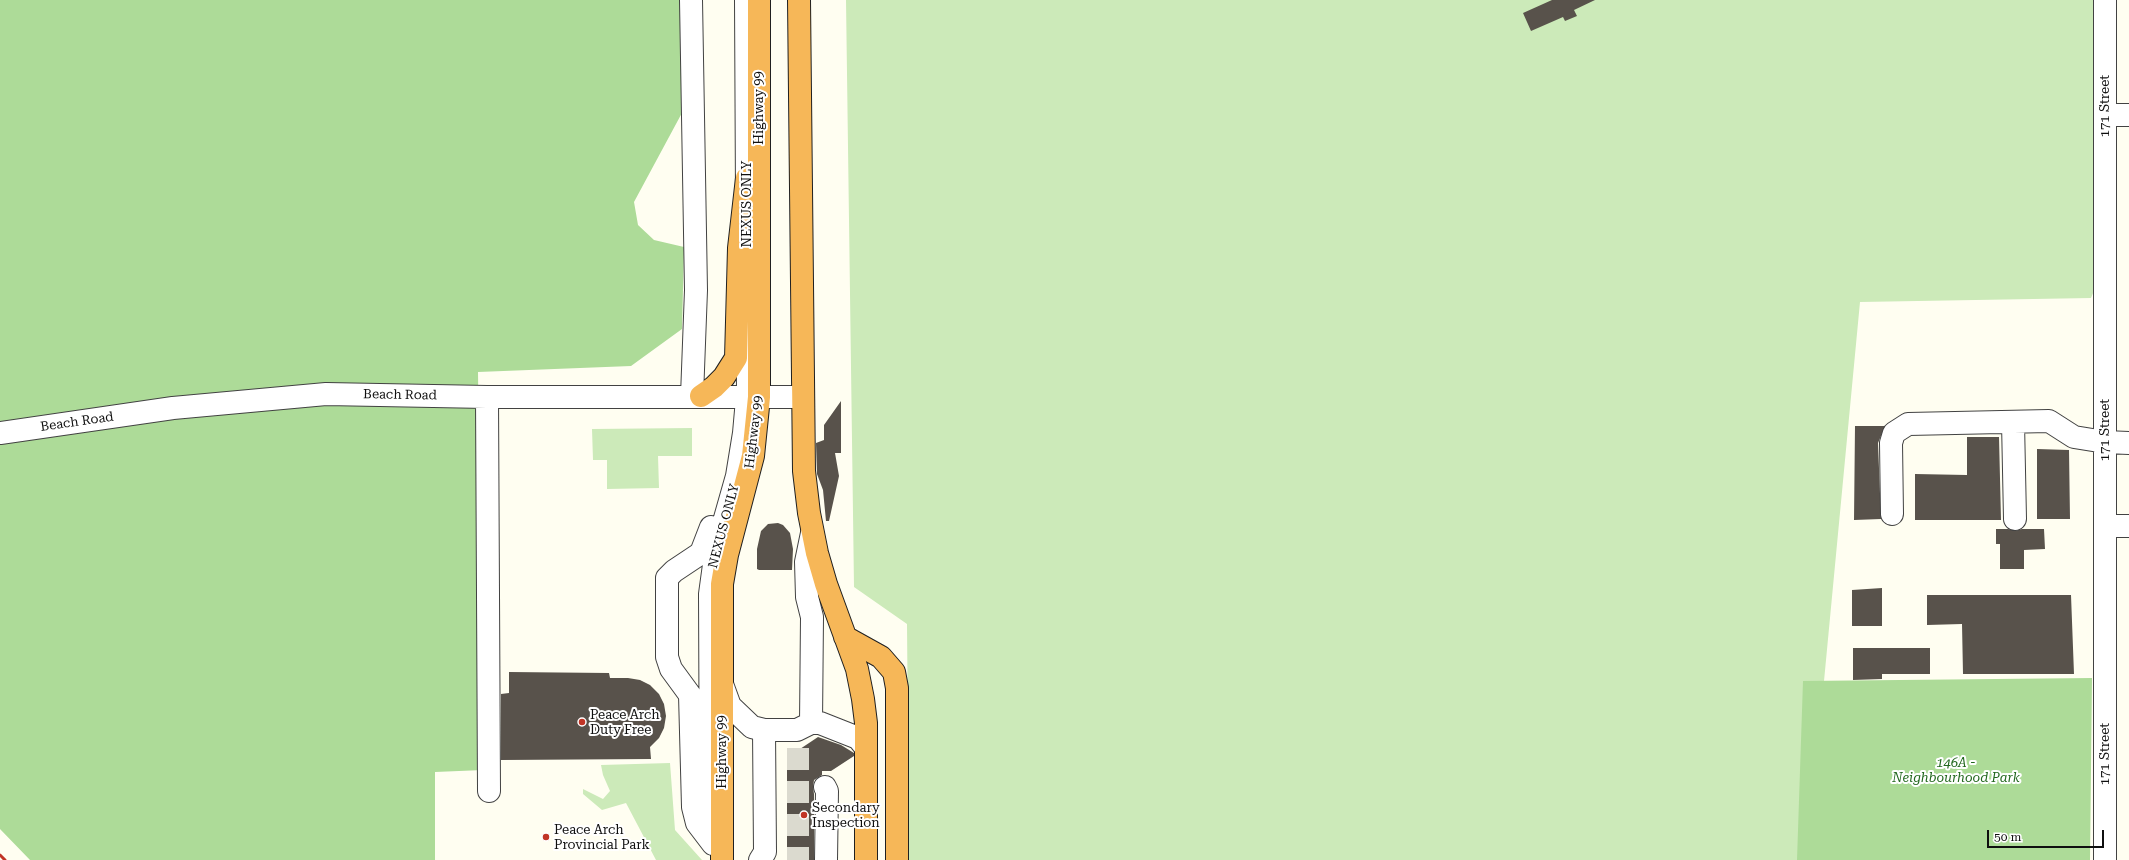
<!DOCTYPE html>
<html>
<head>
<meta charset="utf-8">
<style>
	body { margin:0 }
	#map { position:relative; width:2129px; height:860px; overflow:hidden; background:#fffef1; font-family:"Roboto Serif",serif }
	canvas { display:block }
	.scale { position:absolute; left:1987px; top:830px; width:117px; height:18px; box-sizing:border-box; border:2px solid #0f0f0f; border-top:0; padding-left:5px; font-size:12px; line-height:14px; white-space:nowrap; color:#0f0f0f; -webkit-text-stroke:3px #fff; paint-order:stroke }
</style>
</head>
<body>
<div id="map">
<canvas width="2129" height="860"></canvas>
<div class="scale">50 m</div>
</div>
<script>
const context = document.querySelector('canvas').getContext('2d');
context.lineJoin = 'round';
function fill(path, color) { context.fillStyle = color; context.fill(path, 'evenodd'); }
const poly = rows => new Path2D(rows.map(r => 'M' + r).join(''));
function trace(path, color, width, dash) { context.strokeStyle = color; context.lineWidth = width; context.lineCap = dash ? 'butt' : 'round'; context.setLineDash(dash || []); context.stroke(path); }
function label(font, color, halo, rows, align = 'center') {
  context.font = font + ' "Roboto Serif",serif'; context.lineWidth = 4; context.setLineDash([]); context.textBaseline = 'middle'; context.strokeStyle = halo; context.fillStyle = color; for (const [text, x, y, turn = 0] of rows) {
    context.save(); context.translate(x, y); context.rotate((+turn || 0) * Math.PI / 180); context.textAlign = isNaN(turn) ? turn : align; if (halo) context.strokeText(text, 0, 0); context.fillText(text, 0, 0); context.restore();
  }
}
fill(poly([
	[846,0,2095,0,2096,286,2091,298,1860,302,1807,860,909,860,907,624,854,587],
	[692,428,692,456,658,456,659,488,607,489,607,460,593,460,592,429],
	[670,763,675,830,702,860,656,860,626,803,602,810,583,794,583,789,603,799,610,791,603,775,601,765]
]), '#cceab9');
fill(poly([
	[0,0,680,0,683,111,634,202,638,225,654,240,684,247,682,329,631,366,478,372,483,770,435,772,435,860,30,860,0,829],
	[2092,678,2090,860,1797,860,1803,681]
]), '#addb98');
fill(poly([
	[1552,0,1595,0,1574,10,1577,16,1565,21,1563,17,1531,31,1523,13],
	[841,401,841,453,835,453,839,476,829,521,826,521,823,490,817,474,816,443,824,440,824,425],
	[1855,426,1885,426,1878,443,1881,519,1854,520],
	[1967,437,1999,437,2001,520,1915,520,1915,474,1967,475],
	[2037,449,2069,450,2070,519,2037,519],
	[778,523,783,525,790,533,793,549,792,570,759,570,757,569,757,549,761,531,768,524],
	[1996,529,2008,529,2015,531,2022,529,2044,529,2045,549,2024,550,2024,569,2000,569,2000,544,1996,544],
	[1882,588,1882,626,1852,626,1852,590],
	[1927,595,2071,595,2074,674,1963,674,1962,624,1927,625],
	[1853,648,1930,648,1930,674,1882,674,1882,679,1853,680],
	[509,672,609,673,610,678,628,678,640,680,650,685,659,694,664,704,666,716,664,728,659,738,650,747,651,759,501,760,501,694,509,693],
	[818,737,841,745,854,753,854,756,831,771,822,771,822,775,814,780,813,787,814,794,814,860,787,860,787,749,794,753]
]), '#58524b');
trace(poly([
	[798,748,798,860]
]), '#dbdacf', 22, [22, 11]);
const minor = poly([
	[691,0,696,290,692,396],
	[746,0,747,197],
	[2105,0,2105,860],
	[2105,115,2129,115],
	[487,397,489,791],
	[2013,422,2015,519],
	[0,433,173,408,326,394,487,397,802,397],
	[1892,514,1891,443,1894,433,1908,424,2049,421,2074,437,2105,442,2129,443],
	[2105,526,2129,526],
	[711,527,701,553,674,571,667,578,667,657,671,669,690,695,693,807,697,823,713,844],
	[722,684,730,706,752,727,764,730,797,730,811,723,820,723,858,738,866,748],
	[811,723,812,617,807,597,806,562,812,533],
	[825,787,827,791,826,860],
	[711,827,710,594,716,550,737,476,744,433,748,388,747,315],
	[760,860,765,852,764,730]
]);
const highway = poly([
	[799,0,804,471,809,513,817,553,826,584,857,669,863,699,866,723,866,860],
	[701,396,714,387,724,377,736,358,739,248,747,178],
	[845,637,881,657,894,672,897,688,897,860],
	[722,860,722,584,727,555,753,456,759,397,759,0]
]);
trace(minor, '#424242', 24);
trace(highway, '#202020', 24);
trace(minor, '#fff', 22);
trace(highway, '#f6b758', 22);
trace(poly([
	[0,855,5,860]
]), '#c13425', 3);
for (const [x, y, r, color] of [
	[582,722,4,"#c13425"],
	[804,815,4,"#c13425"],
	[546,837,4,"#c13425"]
]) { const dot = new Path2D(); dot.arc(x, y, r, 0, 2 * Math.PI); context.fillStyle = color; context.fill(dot); trace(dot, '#fff', 1.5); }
label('13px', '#0f0f0f', '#fff', [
	["171 Street",2105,106,-90],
	["Highway 99",759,108,-90],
	["NEXUS ONLY",747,204,-90],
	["Beach Road",400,395,1],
	["Beach Road",77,422,-8],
	["171 Street",2105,430,-90],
	["Highway 99",754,432,-83],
	["NEXUS ONLY",724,526,-75],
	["Highway 99",722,752,-90],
	["171 Street",2105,754,-90]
]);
label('13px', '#0f0f0f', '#fff', [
	["Peace Arch",590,715],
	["Duty Free",590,730],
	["Secondary",812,808],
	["Inspection",812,823],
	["Peace Arch",554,830],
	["Provincial Park",554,845]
], 'left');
label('italic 13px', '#22681e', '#fff', [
	["146A -",1956,763],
	["Neighbourhood Park",1956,778]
]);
</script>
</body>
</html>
